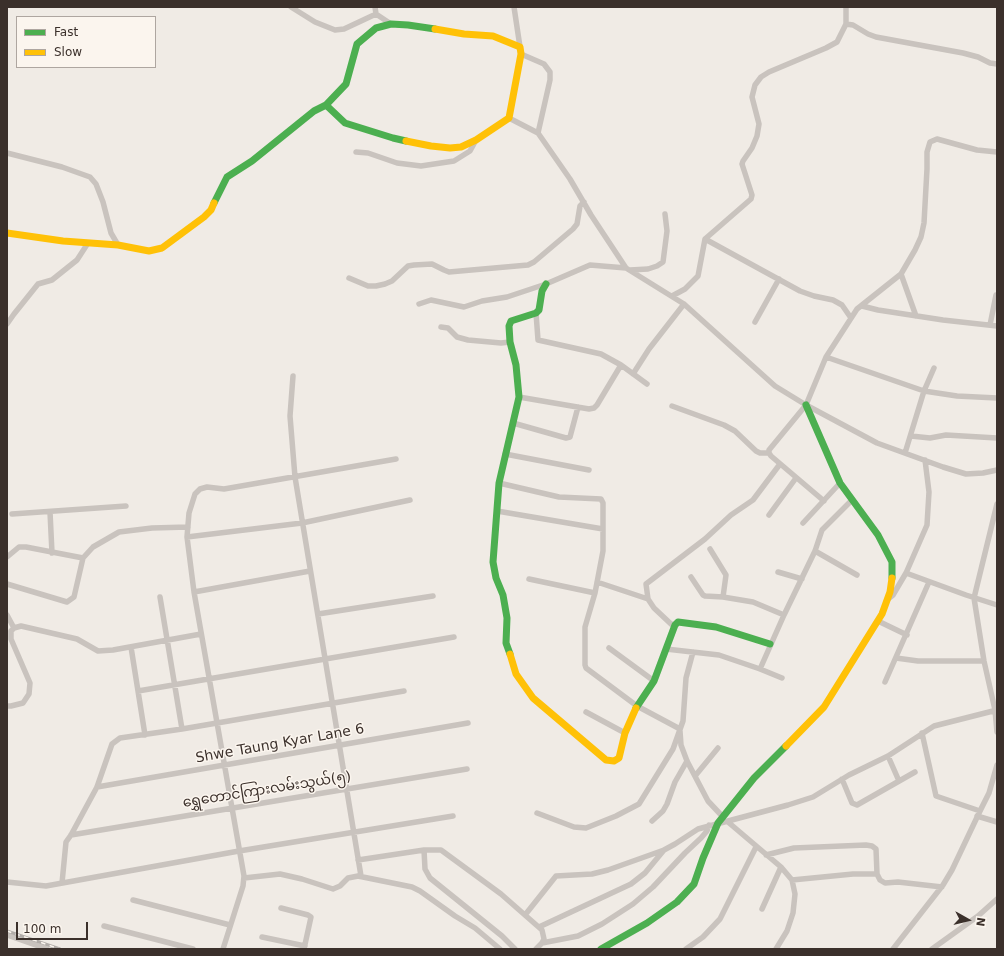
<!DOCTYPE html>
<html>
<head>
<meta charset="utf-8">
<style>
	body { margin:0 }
	#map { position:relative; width:1004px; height:956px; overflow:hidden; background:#f0ebe5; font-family:"DejaVu Sans",sans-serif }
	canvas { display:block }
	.frame { position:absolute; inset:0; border:8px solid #3b302b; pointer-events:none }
	.legend { position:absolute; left:16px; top:16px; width:140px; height:52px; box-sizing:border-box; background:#fbf5ee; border:1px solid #aea6a0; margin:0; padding:5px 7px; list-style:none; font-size:12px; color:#3b302b }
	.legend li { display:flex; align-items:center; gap:8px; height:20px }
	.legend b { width:20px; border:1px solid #aea6a0 }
	.north { position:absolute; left:948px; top:900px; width:40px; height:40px; -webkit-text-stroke:3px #fbf5ee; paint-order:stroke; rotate:98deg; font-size:11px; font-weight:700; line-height:16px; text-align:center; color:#3b302b }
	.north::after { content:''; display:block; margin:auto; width:14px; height:18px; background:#3b302b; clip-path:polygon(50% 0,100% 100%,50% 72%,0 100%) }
	.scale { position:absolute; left:16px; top:922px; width:72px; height:18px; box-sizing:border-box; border:2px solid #3b302b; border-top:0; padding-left:5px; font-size:12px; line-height:14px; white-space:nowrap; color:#3b302b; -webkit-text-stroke:3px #fbf5ee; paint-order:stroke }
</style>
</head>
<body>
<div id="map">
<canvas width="1004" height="956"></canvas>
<div class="frame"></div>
<ul class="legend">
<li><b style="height:5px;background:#4caf50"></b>Fast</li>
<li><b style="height:5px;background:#ffc107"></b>Slow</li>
</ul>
<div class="north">N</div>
<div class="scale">100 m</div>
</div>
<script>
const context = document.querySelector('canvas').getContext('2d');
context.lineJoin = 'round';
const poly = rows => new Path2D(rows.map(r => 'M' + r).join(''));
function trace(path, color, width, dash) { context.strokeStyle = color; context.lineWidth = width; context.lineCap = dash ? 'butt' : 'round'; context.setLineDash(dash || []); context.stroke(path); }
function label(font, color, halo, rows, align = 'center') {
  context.font = font + ' "DejaVu Sans","Noto Sans Myanmar",sans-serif'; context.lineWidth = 3; context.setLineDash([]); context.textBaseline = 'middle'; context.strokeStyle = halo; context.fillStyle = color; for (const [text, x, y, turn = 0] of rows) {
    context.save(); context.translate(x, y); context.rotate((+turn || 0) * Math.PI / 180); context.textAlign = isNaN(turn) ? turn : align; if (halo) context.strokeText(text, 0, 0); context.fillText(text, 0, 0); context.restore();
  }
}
trace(poly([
	[291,7,315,22,335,30,344,29,376,14],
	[375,7,376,14,391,24],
	[514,7,520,47],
	[846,24,853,25,868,34,876,37,963,53,978,57,990,63,997,64],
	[521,54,544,64,550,72,550,80,538,133],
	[509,118,538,133,570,179,591,215,626,268],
	[356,152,368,153,397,163,421,166,454,161,470,151,476,140],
	[7,153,62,167,90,177,96,184,103,202,111,233,118,245],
	[705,239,800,291,814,296,833,300,842,305,851,318],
	[630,270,648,269,657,266,663,262,667,231,665,214],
	[901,274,916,316],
	[349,278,368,286,376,286,385,284,392,281,408,266,414,265,432,264,444,270,449,272,528,265,534,262,573,229,577,224,580,206,584,202],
	[672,296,685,289,698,276,705,239,751,199,752,195,742,164,743,161,752,148,757,136,759,124,752,97,755,85,761,77,769,72,826,48,837,42,846,24,846,7],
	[419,304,431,300,464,307,482,301,507,297,546,284,590,265,626,268,684,304,775,386,806,405,877,443,943,467,966,474,983,473,997,470],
	[862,306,878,310,943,320,997,326],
	[536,313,538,340,601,354,621,365,647,384],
	[755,322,779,279],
	[7,324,14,314,38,284,52,280,77,260,88,243],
	[990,325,996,295],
	[441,327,448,328,457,337,468,340,501,343,510,342],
	[826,357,924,391,957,396,997,398],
	[633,374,649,349,684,304],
	[293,376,290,416,295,477,361,876],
	[519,397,589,409,594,408,597,405,621,365],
	[672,406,724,425,735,431,756,451,760,453,769,453],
	[513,423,566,438,570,437,578,407],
	[911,436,930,438,946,435,997,438],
	[905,453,924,391,934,368],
	[505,454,589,470],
	[499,483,559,497,601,499,603,503,603,551,595,593,585,627,585,665,586,668,637,706,680,729],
	[824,501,771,456,769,453,769,450,806,405,826,357,857,309,901,274,915,250,921,237,924,223,927,169,927,152,930,142,937,139,977,150,997,152],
	[997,504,974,598,984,661,995,710,997,732],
	[497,511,603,529],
	[50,512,52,553],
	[12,514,126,506],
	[769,515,796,478],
	[803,523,840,483],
	[187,537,302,523,410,500],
	[710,549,726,575,723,597],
	[815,551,857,575],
	[7,557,19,547,26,547,83,558],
	[778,572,802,579],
	[906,573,966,595,997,605],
	[691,577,703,595,705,596,723,597,753,602,784,615],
	[529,579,595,593],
	[597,582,648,599],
	[7,584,67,602,74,597,83,558,93,547,119,532,152,528,188,527],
	[194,592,310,571],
	[160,597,182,729],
	[888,599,893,595,906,573,927,525,929,492,925,460],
	[318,614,433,596],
	[7,615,14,628],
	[878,621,907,635],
	[675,625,671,624,654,608,648,599,646,584,705,539,731,515,753,500,780,464],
	[131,647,145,735],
	[609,648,654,681],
	[666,649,719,655,760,669,782,678],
	[896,658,918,661,984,661],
	[760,669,784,615,815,551,822,530,852,500],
	[885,682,929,582],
	[138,691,454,637],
	[7,706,11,706,23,703,29,694,30,683,11,639,11,631,14,628,21,626,77,639,98,651,113,650,201,634],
	[586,712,625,733],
	[680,731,681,745,687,761,708,801,723,817],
	[922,733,936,796,980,811],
	[888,756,899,781],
	[695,776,718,748],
	[842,779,852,803,857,805,915,772],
	[97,787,468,723],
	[537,813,574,827,586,828,616,816,639,804,673,749,683,721,686,678,693,652],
	[977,816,997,822],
	[652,821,663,811,667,804,675,782,687,761],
	[728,822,781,867,792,880,795,894,793,913,787,931,776,949],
	[71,835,467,769],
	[424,850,425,869,430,878,502,936,515,949],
	[766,855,794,848,866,845,872,846,876,849,877,874,880,880,885,883,898,882,942,887],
	[358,860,424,850,441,850,501,894,542,930,544,939,542,943,536,949],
	[244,878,280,874,302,879,333,889,340,886,348,878,358,876,412,887,420,891,455,916,475,928,500,949],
	[792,880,853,874,877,874],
	[7,882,46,886,239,851,453,816],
	[62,883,66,842,71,835,97,787,112,744,120,738,182,729,404,691],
	[133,900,230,925],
	[281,908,308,915,311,917,304,949],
	[762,909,781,867],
	[525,915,556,876,592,874,608,870,664,850,675,844,698,829,788,805,813,797,849,775,888,756,934,726,997,710],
	[104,926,193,949],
	[539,927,631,884,645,873,664,850],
	[7,935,47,949],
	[262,937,305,946],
	[542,943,578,936,602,924,633,904,653,887,685,853,701,838,707,831,709,825],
	[223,949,243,886,244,876,194,592,187,537,189,513,195,494,200,489,207,487,224,489,396,459],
	[686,949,703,937,720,919,756,847],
	[893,949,943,885,952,870,980,811,989,793,997,765],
	[932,949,978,916,997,899]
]), '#c9c3be', 5.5);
trace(poly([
	[326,105,345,123,393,138,406,141],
	[214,203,227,177,252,161,314,111,326,105,346,84,357,44,376,28,391,24,408,25,435,29],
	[806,405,840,483,878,535,892,562,892,578],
	[510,654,506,643,507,618,503,595,496,578,493,562,499,483,519,397,516,365,510,342,509,326,511,321,536,313,539,310,542,291,546,284],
	[636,708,654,681,675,625,678,622,716,627,770,644],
	[601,949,647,923,677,902,694,884,703,858,718,823,754,778,786,746]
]), '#4caf50', 7);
trace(poly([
	[406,141,431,146,450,148,461,147,476,140,509,118,521,54,520,47,493,36,464,34,435,29],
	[7,233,63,241,118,245,149,251,162,248,204,217,211,210,214,203],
	[510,654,516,674,533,698,606,760,614,761,619,758,625,733,636,708],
	[786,746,824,707,882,614,890,592,892,578]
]), '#ffc107', 7);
const rail = poly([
	[7,931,60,949]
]);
trace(rail, '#b1aca8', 3);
trace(rail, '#fbf5ee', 1.5, [4.5]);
label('14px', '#3b302b', '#fbf5ee', [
	["Shwe Taung Kyar Lane 6",280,744,-10],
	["ရွှေတောင်ကြားလမ်းသွယ်(၅)",267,790,-9]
]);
</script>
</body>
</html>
